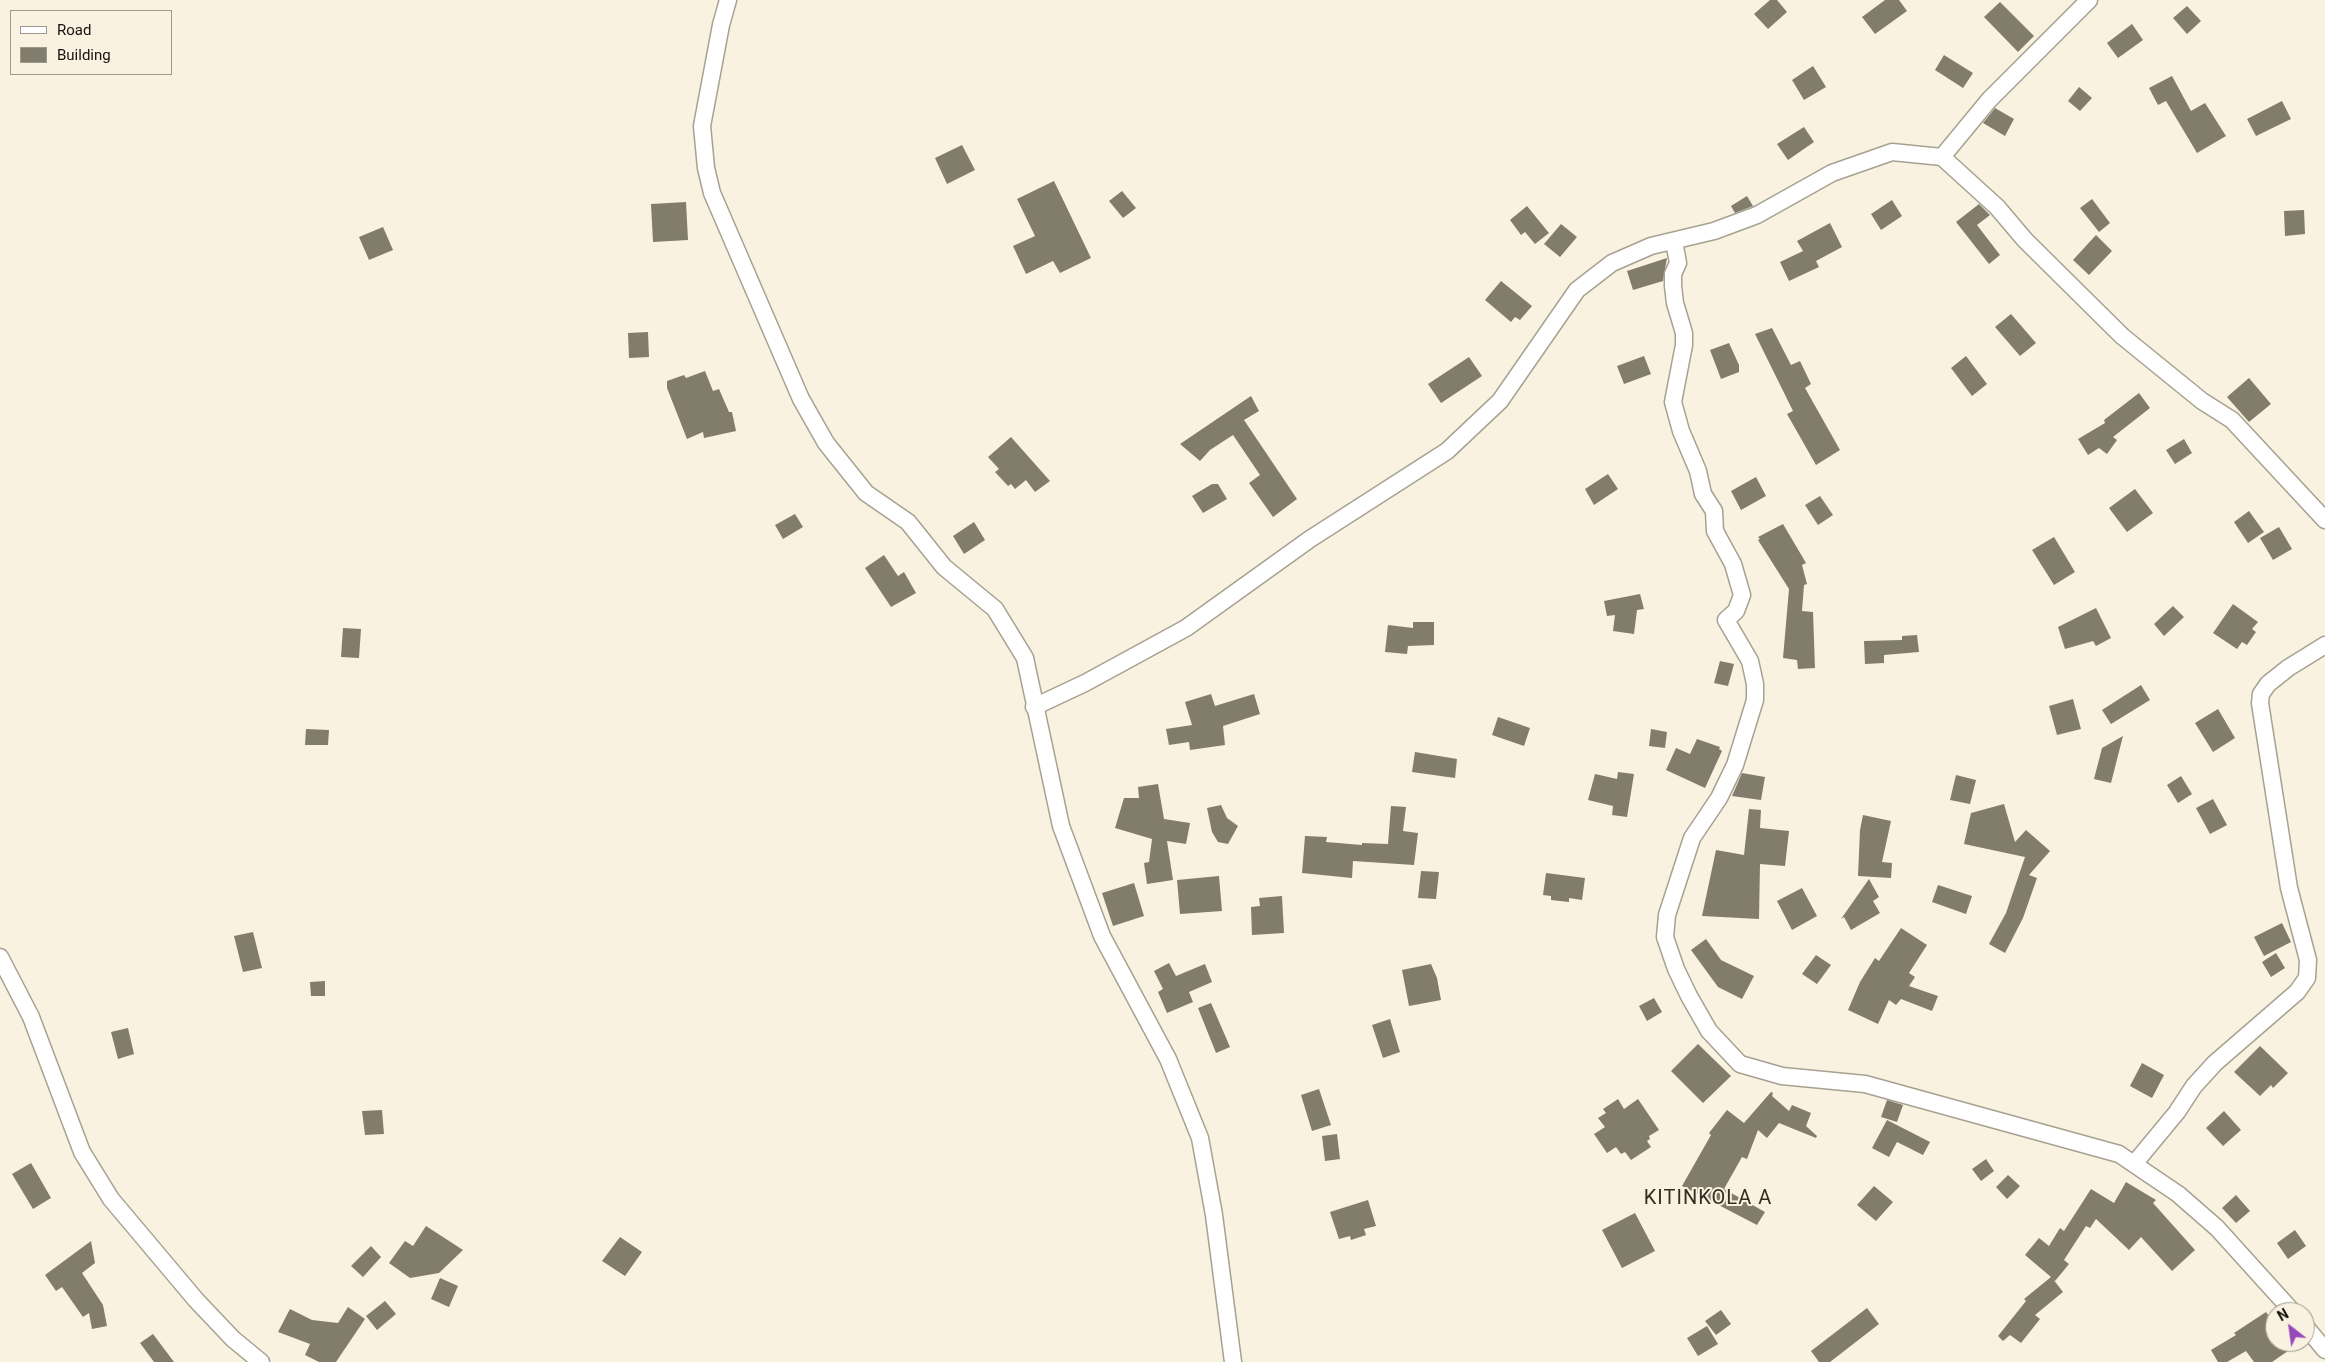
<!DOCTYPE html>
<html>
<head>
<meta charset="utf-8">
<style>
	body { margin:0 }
	#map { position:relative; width:2325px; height:1362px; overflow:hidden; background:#f9f2e1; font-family:Roboto,sans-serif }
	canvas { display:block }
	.legend { position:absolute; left:10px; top:10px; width:162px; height:65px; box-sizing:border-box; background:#f9f2e1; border:1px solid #9e998d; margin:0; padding:6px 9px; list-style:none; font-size:15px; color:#16130e }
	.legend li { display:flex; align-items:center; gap:10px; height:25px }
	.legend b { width:25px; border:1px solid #9e998d }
	.north { position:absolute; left:2265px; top:1302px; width:50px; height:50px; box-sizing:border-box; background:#f9f2e1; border:1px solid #9e998d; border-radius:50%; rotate:330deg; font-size:14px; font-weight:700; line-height:20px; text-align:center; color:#16130e }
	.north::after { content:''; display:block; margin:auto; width:18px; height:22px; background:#9749ba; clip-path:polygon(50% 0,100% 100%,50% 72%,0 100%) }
</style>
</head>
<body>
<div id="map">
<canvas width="2325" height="1362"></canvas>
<ul class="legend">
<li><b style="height:6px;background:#fff"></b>Road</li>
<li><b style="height:14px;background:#827c6d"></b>Building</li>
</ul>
<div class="north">N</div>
</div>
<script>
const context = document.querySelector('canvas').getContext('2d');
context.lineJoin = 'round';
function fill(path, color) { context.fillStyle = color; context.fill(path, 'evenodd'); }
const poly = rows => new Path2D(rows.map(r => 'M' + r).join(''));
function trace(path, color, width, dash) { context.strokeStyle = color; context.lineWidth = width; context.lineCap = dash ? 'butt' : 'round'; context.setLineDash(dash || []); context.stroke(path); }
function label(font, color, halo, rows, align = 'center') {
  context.font = font + ' Roboto,sans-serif'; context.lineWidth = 4; context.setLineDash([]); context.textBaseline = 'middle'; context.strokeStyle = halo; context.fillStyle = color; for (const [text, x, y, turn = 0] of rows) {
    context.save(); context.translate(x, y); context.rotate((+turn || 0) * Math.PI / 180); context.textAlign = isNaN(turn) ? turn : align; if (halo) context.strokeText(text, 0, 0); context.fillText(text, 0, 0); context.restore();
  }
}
fill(poly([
	[1770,0,1777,0,1787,12,1768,29,1754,14],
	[1885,0,1899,0,1907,11,1875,34,1862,17],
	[2000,2,2034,36,2018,52,1984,17],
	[2187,6,2201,21,2187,34,2173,18],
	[2132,24,2143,40,2118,58,2107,43],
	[1944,55,1973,73,1963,88,1935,70],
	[1813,66,1826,87,1804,100,1792,80],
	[2172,76,2191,111,2205,103,2226,136,2197,153,2166,101,2158,105,2149,88],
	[2079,87,2092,98,2080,111,2068,101],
	[2282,101,2291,119,2256,136,2247,119],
	[1995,108,2014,119,2005,136,1983,123],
	[1804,127,1814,142,1788,160,1777,144],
	[962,145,975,170,947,184,935,158],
	[1054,181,1091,258,1060,273,1053,261,1026,274,1013,246,1035,236,1017,199],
	[1122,191,1136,208,1123,218,1109,201],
	[1747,196,1753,206,1735,213,1731,206],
	[2092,199,2110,223,2099,232,2080,208],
	[1892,200,1902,216,1881,230,1871,214],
	[686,202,688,240,653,242,651,204],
	[1979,204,1990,215,1977,225,2000,255,1989,264,1956,222],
	[1527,206,1549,233,1535,244,1525,232,1521,235,1510,220],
	[2304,210,2305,234,2285,236,2284,211],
	[1830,223,1842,247,1816,261,1819,267,1789,281,1780,262,1803,251,1797,241],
	[1561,224,1577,237,1560,257,1544,244],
	[383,227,393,250,369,260,359,237],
	[2096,235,2112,251,2089,275,2073,260],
	[1667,258,1663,281,1633,290,1627,271],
	[1501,281,1532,306,1520,320,1515,317,1511,322,1485,300],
	[2011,314,2036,343,2020,356,1995,327],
	[1772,328,1791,365,1800,361,1811,384,1805,388,1840,450,1816,465,1787,414,1793,411,1755,334],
	[648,332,649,357,629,358,628,333],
	[1729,343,1739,365,1739,372,1721,379,1710,350],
	[1644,356,1651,374,1624,384,1617,366],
	[1966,356,1987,384,1972,396,1951,368],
	[1469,357,1482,376,1441,403,1428,384],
	[705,371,713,391,719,389,729,412,732,412,736,431,704,438,703,432,687,439,667,388,667,381,684,375,686,378],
	[2249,378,2271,404,2249,422,2227,397],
	[2139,393,2150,408,2113,437,2117,440,2107,454,2099,448,2088,455,2078,439,2105,423,2104,420],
	[1251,396,1259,411,1244,420,1297,499,1273,517,1249,483,1260,475,1233,435,1210,450,1200,461,1180,444],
	[1011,437,1050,481,1035,492,1026,480,1015,489,1011,484,1008,486,995,472,999,469,988,457],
	[2184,439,2192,453,2175,464,2166,450],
	[1608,474,1618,489,1594,505,1585,489],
	[1756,477,1766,496,1741,510,1731,491],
	[1212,484,1218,484,1227,499,1203,513,1192,496],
	[2135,489,2153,513,2127,532,2109,508],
	[1820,496,1833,515,1818,525,1805,505],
	[2249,511,2264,532,2248,543,2234,522],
	[795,514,803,527,783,539,775,525],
	[974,522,985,540,964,554,953,536],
	[1783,524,1806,563,1802,565,1807,584,1804,585,1802,611,1813,612,1815,668,1798,669,1797,660,1783,658,1789,589,1758,540,1760,539,1758,537],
	[2279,527,2292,549,2273,560,2260,538],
	[2054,537,2075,572,2054,585,2032,550],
	[884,555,898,576,904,572,916,593,891,607,865,568],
	[1640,594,1644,609,1637,610,1634,634,1613,631,1615,615,1607,616,1604,601],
	[2233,604,2258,622,2252,629,2256,632,2247,645,2242,642,2237,649,2213,633],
	[2173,606,2184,617,2164,636,2154,624],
	[2096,608,2111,638,2096,646,2093,641,2065,649,2058,627],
	[1413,622,1434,622,1434,645,1408,646,1407,654,1385,652,1388,625,1413,628],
	[343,628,361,629,359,658,341,657],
	[1917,635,1919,652,1884,655,1884,663,1865,664,1864,641,1902,640,1902,636],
	[1720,661,1734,664,1728,686,1714,683],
	[2141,685,2150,700,2111,724,2102,710],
	[1211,694,1215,706,1254,694,1260,714,1223,726,1225,745,1190,750,1189,742,1169,745,1166,729,1192,725,1185,702],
	[2073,699,2081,729,2057,735,2049,706],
	[2218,709,2235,738,2213,752,2195,723],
	[1498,717,1530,728,1524,746,1492,735],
	[306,729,329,730,328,745,305,745],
	[1651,729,1667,732,1665,748,1649,746],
	[2123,736,2111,783,2094,779,2102,748],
	[1697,739,1720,747,1719,749,1722,751,1705,788,1666,770,1676,748,1690,754],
	[1415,752,1457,759,1455,778,1412,772],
	[1618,772,1634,774,1627,817,1612,815,1613,806,1588,800,1595,774,1617,779],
	[1742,773,1765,777,1761,800,1732,796],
	[1956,775,1976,780,1970,804,1950,800],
	[2181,776,2192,794,2178,803,2167,785],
	[1158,784,1164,819,1190,823,1186,844,1167,841,1173,880,1147,884,1144,863,1149,862,1152,839,1115,828,1124,798,1139,798,1138,787],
	[2213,799,2227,825,2210,834,2196,808],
	[2004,804,2015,842,2026,830,2050,851,2029,875,2037,878,2023,918,2005,953,1989,944,2006,913,2025,857,1964,844,1971,813],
	[1221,805,1227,818,1238,826,1228,844,1218,842,1212,832,1207,808],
	[1391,806,1406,807,1403,831,1418,833,1414,865,1353,861,1352,878,1302,873,1305,836,1327,837,1326,842,1362,845,1362,843,1388,844],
	[1749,809,1761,810,1760,828,1789,831,1785,866,1760,864,1759,919,1702,916,1716,850,1744,855],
	[1863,815,1891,821,1882,862,1892,863,1891,878,1858,876,1860,830],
	[1421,871,1439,872,1436,899,1418,898],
	[1546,873,1585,878,1582,900,1569,898,1569,902,1551,900,1551,896,1543,895],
	[1219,876,1222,911,1180,914,1177,880],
	[1869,879,1879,897,1873,901,1880,913,1851,930,1844,917,1841,919],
	[1134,883,1144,916,1113,926,1102,893],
	[1938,885,1972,896,1966,914,1932,902],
	[1802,888,1817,916,1792,930,1777,901],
	[1282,896,1284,933,1252,935,1251,907,1260,906,1259,898],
	[2282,923,2291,942,2264,956,2254,937],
	[1901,928,1927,945,1909,973,1915,977,1909,986,1938,996,1932,1011,1901,999,1896,1005,1889,1000,1878,1024,1848,1010,1860,982,1875,958,1879,961],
	[253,932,262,968,243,972,234,936],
	[1706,939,1721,960,1754,976,1742,999,1718,987,1691,950],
	[2276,953,2285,968,2271,977,2262,962],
	[1816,955,1831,965,1817,984,1802,974],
	[1169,963,1176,976,1205,964,1212,982,1189,992,1193,1002,1167,1013,1158,992,1163,989,1154,971],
	[1431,964,1437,978,1441,1000,1409,1006,1402,970],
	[325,981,325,996,311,996,310,982],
	[1654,998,1662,1012,1647,1021,1639,1006],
	[1211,1003,1230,1047,1216,1053,1198,1008],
	[1390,1019,1400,1052,1383,1058,1372,1025],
	[128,1028,134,1054,118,1059,111,1032],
	[1698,1044,1731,1076,1703,1103,1671,1071],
	[2260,1046,2288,1073,2273,1088,2271,1085,2260,1096,2234,1072],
	[2142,1063,2164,1075,2152,1098,2130,1086],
	[1319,1089,1331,1125,1312,1131,1301,1095],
	[1771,1092,1773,1093,1772,1096,1789,1111,1792,1105,1811,1113,1806,1126,1817,1136,1816,1138,1779,1123,1767,1138,1758,1130,1747,1159,1742,1157,1724,1189,1765,1212,1757,1225,1682,1186,1711,1135,1709,1133,1727,1110,1744,1123],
	[1618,1099,1624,1109,1638,1099,1659,1130,1649,1136,1650,1139,1647,1141,1651,1147,1631,1160,1625,1152,1621,1154,1616,1147,1607,1153,1594,1134,1605,1127,1598,1118,1606,1113,1603,1109],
	[1887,1100,1903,1105,1897,1122,1881,1117],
	[382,1110,384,1134,365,1135,362,1111],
	[2224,1111,2241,1130,2223,1146,2206,1128],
	[1887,1120,1930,1142,1923,1155,1897,1142,1889,1157,1872,1148],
	[1337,1134,1340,1159,1325,1161,1322,1136],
	[1986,1159,1994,1171,1981,1181,1972,1169],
	[31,1163,51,1198,33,1209,12,1174],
	[2008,1175,2020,1186,2007,1199,1996,1187],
	[2126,1182,2156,1200,2153,1203,2195,1250,2172,1271,2141,1237,2129,1250,2096,1219,2090,1228,2086,1226,2064,1260,2069,1264,2055,1281,2053,1279,2063,1292,2035,1315,2040,1319,2021,1343,2010,1335,2003,1341,1998,1336,2026,1301,2024,1299,2051,1277,2025,1255,2039,1238,2049,1246,2060,1228,2064,1231,2091,1189,2114,1203],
	[1874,1186,1893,1202,1876,1221,1857,1205],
	[2236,1195,2250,1211,2236,1223,2222,1208],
	[1368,1200,1376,1226,1364,1229,1366,1235,1351,1240,1350,1236,1339,1239,1330,1212],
	[1635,1213,1655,1251,1622,1268,1602,1230],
	[426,1226,463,1250,439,1273,410,1278,389,1263,405,1241,413,1246],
	[2295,1230,2306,1246,2288,1259,2277,1243],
	[620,1237,642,1252,625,1276,602,1261],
	[91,1241,95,1263,82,1273,103,1305,107,1326,92,1329,89,1313,83,1317,62,1287,56,1291,45,1275],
	[371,1246,381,1257,363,1277,351,1266],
	[440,1278,458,1286,449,1307,431,1299],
	[385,1301,396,1314,377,1330,366,1316],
	[348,1307,365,1319,336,1362,319,1362,305,1355,310,1344,278,1332,290,1309,312,1320,338,1323],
	[1867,1308,1879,1324,1830,1362,1819,1362,1811,1351],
	[1721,1310,1731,1324,1716,1335,1705,1321],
	[2266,1312,2275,1325,2275,1342,2301,1342,2272,1362,2254,1362,2246,1351,2227,1362,2218,1362,2211,1350,2236,1335,2234,1333],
	[1707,1326,1718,1344,1698,1356,1687,1338],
	[153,1334,174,1362,154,1362,140,1343]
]), '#827c6d');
const minor = poly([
	[728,0,721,25,702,126,706,168,712,193,801,399,826,443,866,493,908,522,944,567,995,609,1025,658,1061,826,1102,936,1168,1059,1200,1138,1214,1215,1233,1362],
	[1942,157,1989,100,2089,0],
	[1674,241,1678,263,1673,274,1673,286,1675,303,1684,333,1684,345,1673,402,1681,431,1698,471,1703,494,1714,511,1715,531,1733,564,1742,595,1736,611,1726,620,1750,661,1755,684,1755,700,1735,765,1719,798,1692,838,1667,915,1665,937,1676,969,1689,996,1709,1031,1740,1064,1782,1076,1865,1084,2119,1154,2178,1194,2217,1228,2293,1312],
	[1034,707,1085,683,1186,628,1310,539,1447,451,1500,401,1577,290,1612,263,1651,246,1714,231,1757,215,1832,173,1892,152,1942,157,1997,207,2025,240,2122,336,2202,401,2232,420,2325,520],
	[0,957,31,1017,82,1152,111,1199,196,1300,233,1339,261,1362],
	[2134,1164,2177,1112,2194,1086,2215,1063,2297,992,2307,978,2308,960,2289,888,2260,703,2261,694,2268,684,2288,668,2325,645],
	[2305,1326,2325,1350]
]);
trace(minor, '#a7a191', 19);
trace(minor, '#fff', 16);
context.letterSpacing = '1px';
label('20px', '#332e21', '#f9f2e1', [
	["KITINKOLA A",1708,1199]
]);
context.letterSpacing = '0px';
</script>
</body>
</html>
